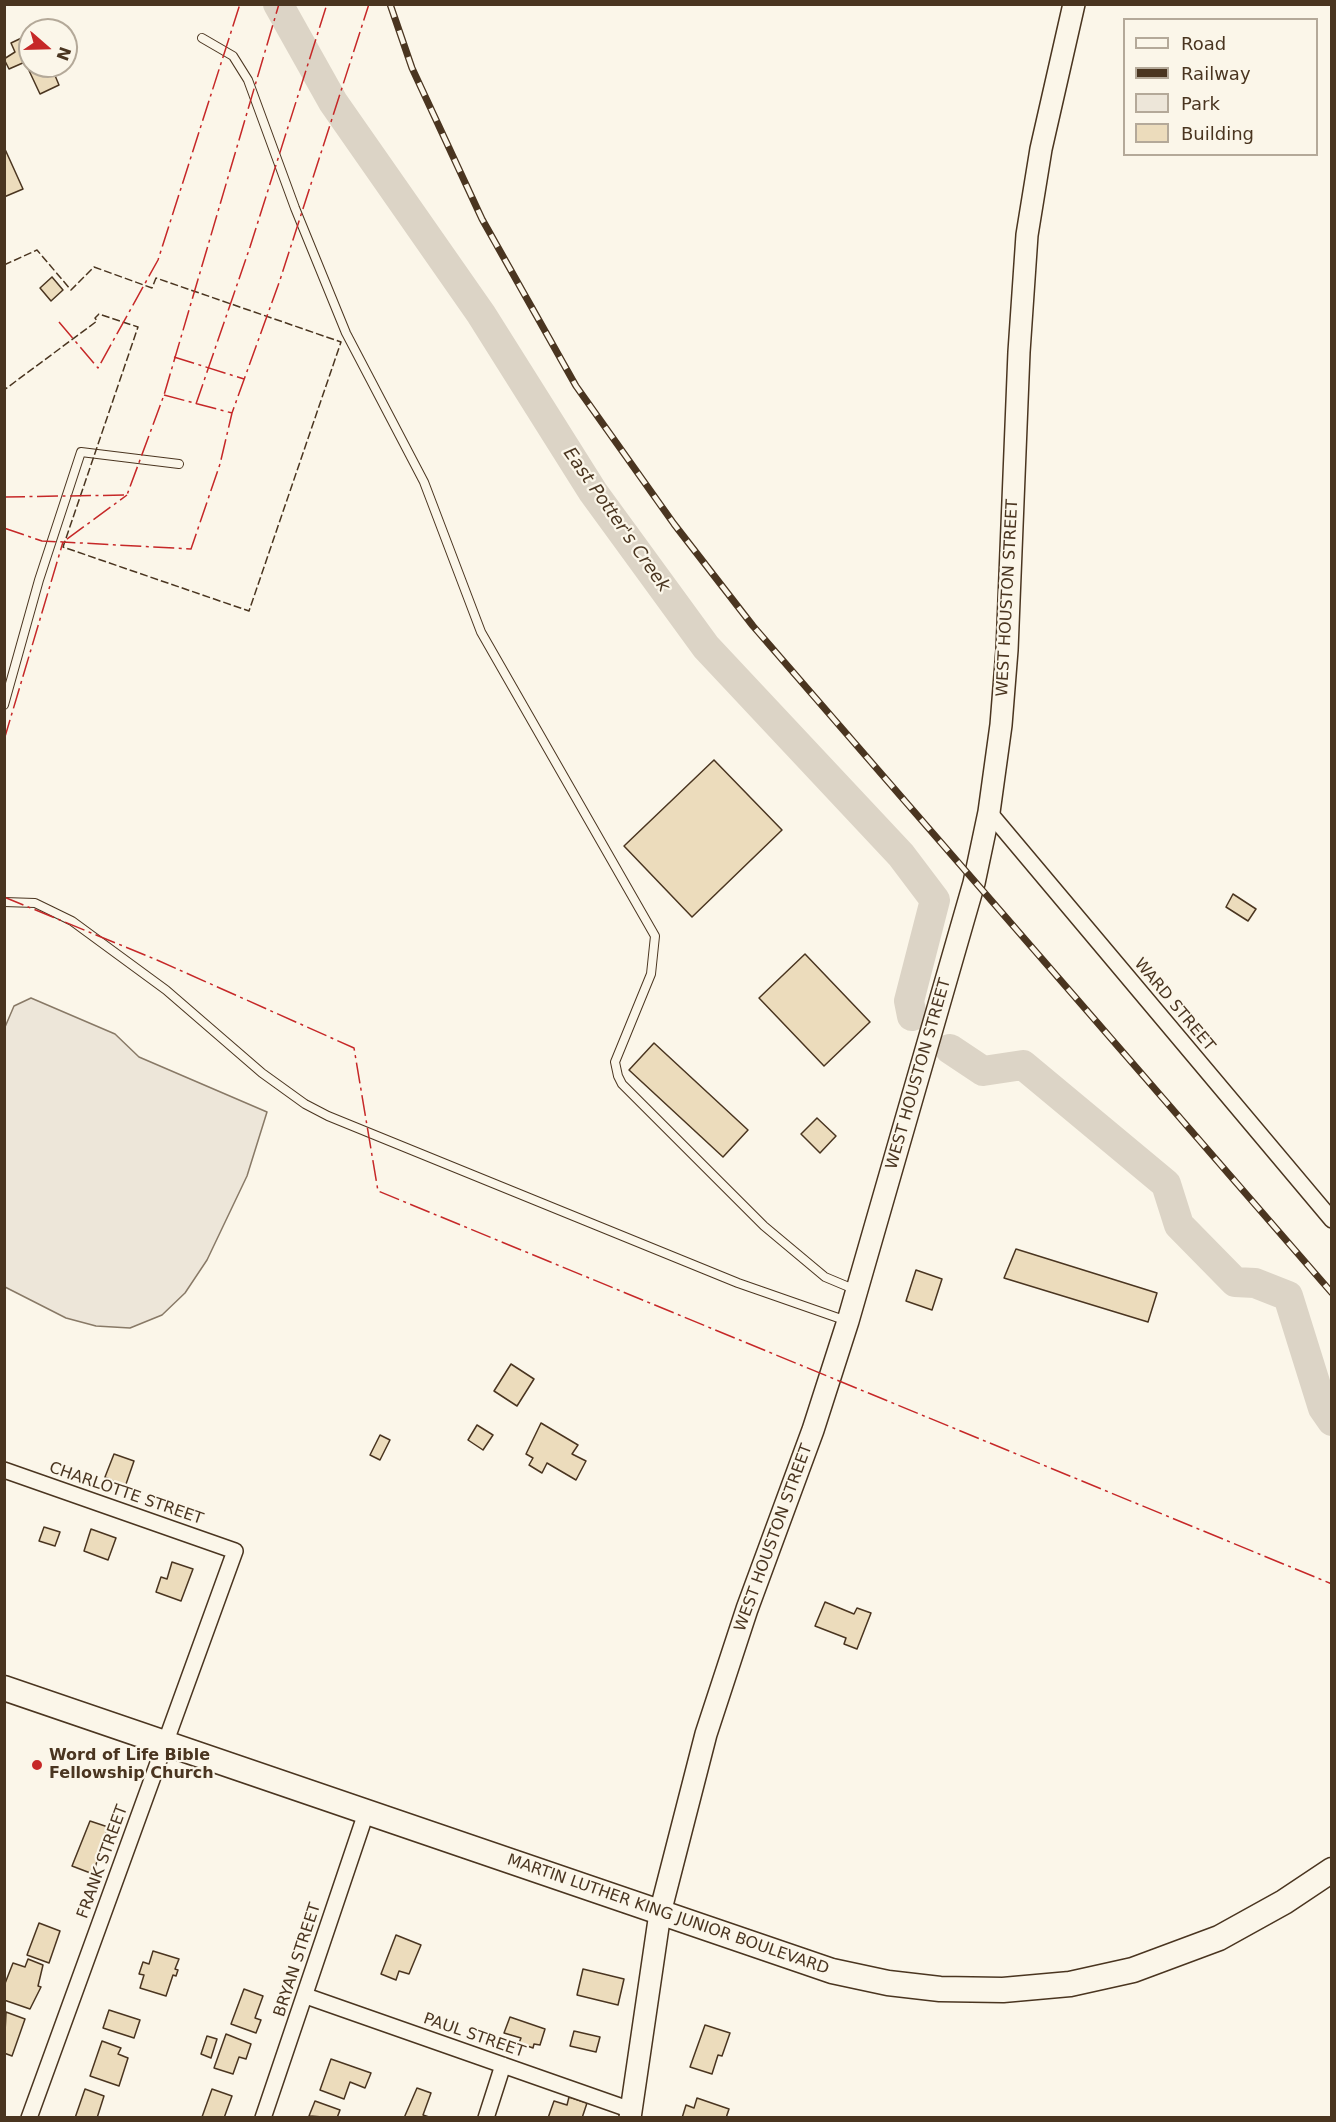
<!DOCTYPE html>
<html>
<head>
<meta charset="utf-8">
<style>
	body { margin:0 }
	#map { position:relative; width:1336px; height:2122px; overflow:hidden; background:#fbf6e9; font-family:"DejaVu Sans",sans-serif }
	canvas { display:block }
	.frame { position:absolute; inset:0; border:6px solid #4a3520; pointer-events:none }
	.legend { position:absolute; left:1123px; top:18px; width:195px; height:138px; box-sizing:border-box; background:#fbf6e9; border:2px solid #b4a999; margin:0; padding:8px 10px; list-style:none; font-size:18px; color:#4a3520 }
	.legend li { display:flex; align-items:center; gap:12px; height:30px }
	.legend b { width:30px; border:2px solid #b4a999 }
	.north { position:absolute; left:18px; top:18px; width:60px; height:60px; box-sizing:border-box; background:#fbf6e9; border:2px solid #b4a999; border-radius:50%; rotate:110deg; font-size:16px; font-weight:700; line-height:24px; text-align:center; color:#4a3520 }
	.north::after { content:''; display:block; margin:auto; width:21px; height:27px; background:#c62828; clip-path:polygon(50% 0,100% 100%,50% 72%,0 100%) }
</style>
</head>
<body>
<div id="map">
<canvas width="1336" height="2122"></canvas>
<div class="frame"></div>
<ul class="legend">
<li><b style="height:8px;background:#fbf6e9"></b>Road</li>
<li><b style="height:8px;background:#4a3520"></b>Railway</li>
<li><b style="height:16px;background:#ede6d9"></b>Park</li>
<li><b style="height:16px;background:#ecdcbc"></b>Building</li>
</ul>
<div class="north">N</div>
</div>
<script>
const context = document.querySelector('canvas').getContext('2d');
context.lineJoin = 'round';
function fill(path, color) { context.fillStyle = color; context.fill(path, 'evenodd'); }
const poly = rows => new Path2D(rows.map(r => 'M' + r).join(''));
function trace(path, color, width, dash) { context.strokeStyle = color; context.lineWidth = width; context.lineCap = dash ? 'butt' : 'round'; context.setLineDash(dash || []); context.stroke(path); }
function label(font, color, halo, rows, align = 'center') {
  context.font = font + ' "DejaVu Sans",sans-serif'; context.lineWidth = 4.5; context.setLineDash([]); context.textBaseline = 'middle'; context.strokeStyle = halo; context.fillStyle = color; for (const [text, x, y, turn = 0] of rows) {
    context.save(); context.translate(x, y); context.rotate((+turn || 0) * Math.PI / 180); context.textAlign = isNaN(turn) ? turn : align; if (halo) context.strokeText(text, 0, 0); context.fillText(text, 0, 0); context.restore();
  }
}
const green = poly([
	[31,998,115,1034,139,1057,267,1112,247,1176,207,1260,185,1293,162,1315,130,1328,96,1326,66,1318,5,1287,5,1027,14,1006,31,998]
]);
fill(green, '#ede6d9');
trace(green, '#887966', 1.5);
trace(poly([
	[278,4,333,102,481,314,593,492,706,647,901,855,935,900,909,1001,912,1016],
	[950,1049,983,1071,1023,1065,1166,1184,1179,1225,1235,1282,1255,1283,1288,1296,1323,1408,1332,1421]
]), '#dcd4c6', 30);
const building = poly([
	[30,34,30,66,51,66,59,85,40,94,25,62,9,69,4,59,15,52,11,43,30,34],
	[4,147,23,189,4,197,4,147],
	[52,277,63,290,51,301,40,288,52,277],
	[714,760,782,830,692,917,624,846,714,760],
	[1233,894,1256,909,1248,921,1226,907,1233,894],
	[805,954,870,1022,824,1066,759,998,805,954],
	[654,1043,748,1130,723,1157,629,1070,654,1043],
	[817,1118,836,1136,820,1153,801,1134,817,1118],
	[1016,1249,1157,1293,1148,1322,1004,1278,1016,1249],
	[916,1270,942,1279,932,1310,906,1301,916,1270],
	[511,1364,534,1379,517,1406,494,1391,511,1364],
	[541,1423,578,1445,572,1454,586,1461,576,1480,547,1463,542,1473,529,1465,533,1458,526,1454,541,1423],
	[477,1425,493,1435,483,1450,468,1440,477,1425],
	[380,1435,390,1440,380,1460,370,1455,380,1435],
	[114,1454,134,1461,125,1487,105,1477,114,1454],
	[44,1527,60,1532,55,1546,39,1541,44,1527],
	[91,1529,116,1538,108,1560,84,1551,91,1529],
	[172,1562,193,1569,181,1601,156,1592,161,1577,167,1579,172,1562],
	[825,1602,854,1614,857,1608,871,1613,857,1649,844,1644,846,1638,815,1626,825,1602],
	[90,1821,108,1827,93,1874,72,1866,90,1821],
	[39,1923,60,1931,49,1963,27,1955,39,1923],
	[396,1935,421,1945,409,1974,399,1971,396,1980,381,1974,396,1935],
	[153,1951,179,1959,175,1969,178,1970,176,1976,173,1975,166,1996,140,1988,144,1975,139,1974,143,1962,149,1964,153,1951],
	[28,1959,43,1965,38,1986,41,1987,30,2009,4,2000,4,1986,13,1963,25,1967,28,1959],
	[583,1969,624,1979,618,2005,577,1995,583,1969],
	[244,1989,263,1996,255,2018,261,2020,256,2033,231,2024,244,1989],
	[109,2010,140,2020,134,2038,103,2028,109,2010],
	[6,2012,25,2019,12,2056,4,2053,6,2012],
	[510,2017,545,2029,540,2045,534,2044,533,2048,519,2043,521,2038,504,2033,510,2017],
	[705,2025,730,2033,722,2056,718,2055,712,2074,690,2067,705,2025],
	[574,2031,600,2037,596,2052,570,2046,574,2031],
	[226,2034,251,2044,246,2059,239,2057,233,2074,214,2068,226,2034],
	[207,2036,217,2039,211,2058,201,2054,207,2036],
	[102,2041,121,2048,118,2054,128,2058,119,2086,90,2076,102,2041],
	[331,2059,371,2073,365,2088,350,2082,344,2099,320,2090,331,2059],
	[417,2088,431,2093,423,2115,432,2118,404,2118,417,2088],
	[85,2089,104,2096,97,2118,75,2118,85,2089],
	[212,2089,232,2096,224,2118,202,2117,212,2089],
	[569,2097,587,2103,582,2118,548,2118,554,2101,567,2105,569,2097],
	[697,2098,729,2109,726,2118,682,2118,686,2105,694,2108,697,2098],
	[315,2101,340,2110,337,2118,309,2116,315,2101]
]);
fill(building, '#ecdcbc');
trace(building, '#4a3520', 1.5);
const lane = poly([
	[202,38,233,56,248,80,295,208,346,333,424,482,481,632,655,936,651,974,615,1062,618,1076,622,1084,764,1226,825,1277,856,1290],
	[4,705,39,580,81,452,179,464],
	[4,902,35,903,72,921,166,990,262,1073,305,1104,328,1116,738,1283,847,1321]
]);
const street = poly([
	[989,812,1332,1220],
	[4,1470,235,1551,29,2118],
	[306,1996,631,2110],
	[263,2118,366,1813],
	[486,2118,503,2065]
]);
const secondary = poly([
	[630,2118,660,1913,706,1734,747,1609,813,1430,848,1321,974,883,989,812,1001,725,1007,650,1019,352,1027,235,1041,149,1074,4]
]);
const primary = poly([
	[4,1688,832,1971,888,1983,940,1989,1003,1990,1070,1984,1133,1970,1219,1938,1284,1902,1332,1870]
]);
trace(lane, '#4a3520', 10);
trace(street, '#4a3520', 18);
trace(secondary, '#4a3520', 24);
trace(primary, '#4a3520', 27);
trace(lane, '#fbf6e9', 8);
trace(street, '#fbf6e9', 15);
trace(secondary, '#fbf6e9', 21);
trace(primary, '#fbf6e9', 24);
const rail = poly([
	[390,4,412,68,482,219,576,386,674,524,753,626,1332,1293]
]);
trace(rail, '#4a3520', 7);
trace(rail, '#fbf6e9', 4.5, [14]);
trace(poly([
	[4,265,37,250,71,290,94,267,152,288,156,278,341,342,249,611,63,547,138,327,99,314,95,318,97,321,4,390]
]), '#4a3520', 1.5, [8, 3]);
trace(poly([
	[59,322,98,368,158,260,240,4],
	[174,357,244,379],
	[164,395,232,413],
	[196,404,250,247,327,4],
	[4,497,127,495,164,395,279,4],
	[4,528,42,541,63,542,127,495],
	[4,740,63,542,191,549,220,464,232,413,280,280,369,4],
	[4,897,157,960,354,1048,378,1191,1332,1584]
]), '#c62828', 1.5, [21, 4.5, 3, 4.5]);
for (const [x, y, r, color] of [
	[37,1765,6,"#c62828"]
]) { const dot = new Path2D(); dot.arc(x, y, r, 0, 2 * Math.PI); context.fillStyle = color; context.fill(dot); trace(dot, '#fbf6e9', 2); }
label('16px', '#4a3520', '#fbf6e9', [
	["WEST HOUSTON STREET",1008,598,-87],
	["WARD STREET",1174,1005,50],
	["WEST HOUSTON STREET",919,1074,-74],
	["CHARLOTTE STREET",126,1494,19],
	["WEST HOUSTON STREET",774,1538,-70],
	["FRANK STREET",103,1862,-70],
	["MARTIN LUTHER KING JUNIOR BOULEVARD",668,1915,19],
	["BRYAN STREET",298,1960,-72],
	["PAUL STREET",474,2036,19]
]);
label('bold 16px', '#4a3520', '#fbf6e9', [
	["Word of Life Bible",49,1756],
	["Fellowship Church",49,1774]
], 'left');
label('italic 18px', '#4a3520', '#fbf6e9', [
	["East Potter's Creek",616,520,55]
]);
</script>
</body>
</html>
